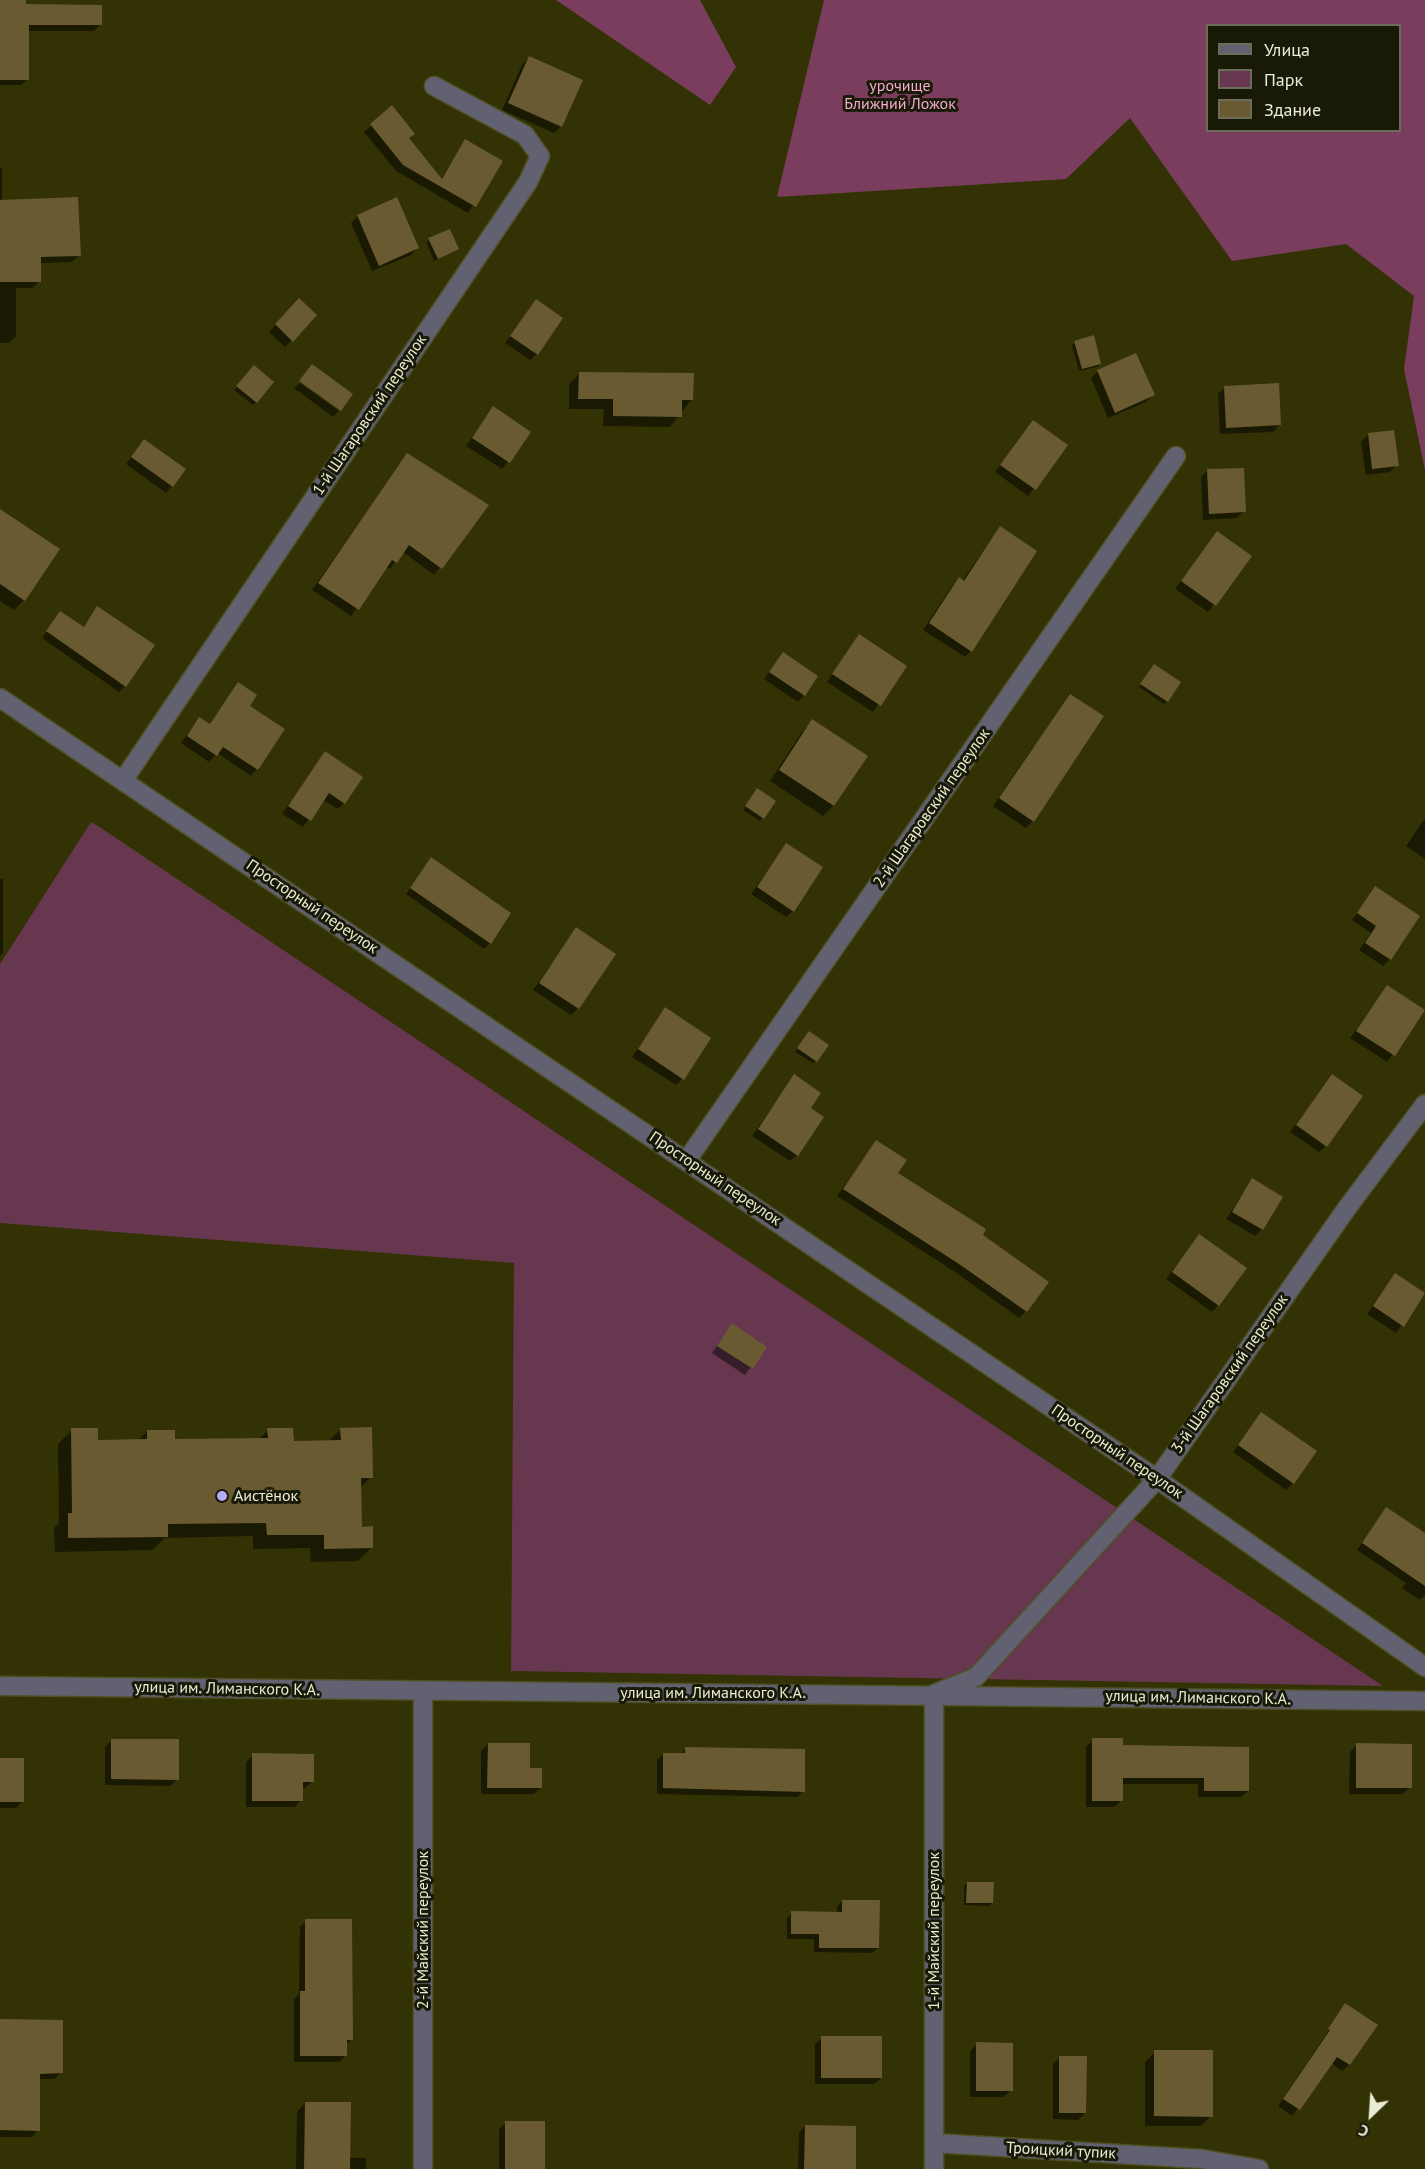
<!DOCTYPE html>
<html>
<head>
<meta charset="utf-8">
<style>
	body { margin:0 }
	#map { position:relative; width:1425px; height:2169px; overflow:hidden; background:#323205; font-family:"PT Sans",sans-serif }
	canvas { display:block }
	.legend { position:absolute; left:1206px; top:24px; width:195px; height:108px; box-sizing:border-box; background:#181907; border:2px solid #6c6d59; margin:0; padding:8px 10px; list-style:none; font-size:18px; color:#ebecd5 }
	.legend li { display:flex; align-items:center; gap:12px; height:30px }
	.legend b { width:30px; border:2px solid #6c6d59 }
	.north { position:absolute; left:1341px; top:2085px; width:60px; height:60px; -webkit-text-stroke:4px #181907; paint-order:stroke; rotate:205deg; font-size:16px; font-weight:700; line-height:24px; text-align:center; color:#ebecd5 }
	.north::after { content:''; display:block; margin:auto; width:21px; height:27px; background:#ebecd5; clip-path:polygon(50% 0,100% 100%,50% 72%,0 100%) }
</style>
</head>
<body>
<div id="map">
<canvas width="1425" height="2169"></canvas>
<ul class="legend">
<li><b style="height:8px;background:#626172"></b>Улица</li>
<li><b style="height:16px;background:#66374f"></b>Парк</li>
<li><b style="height:16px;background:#695a31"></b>Здание</li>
</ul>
<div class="north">С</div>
</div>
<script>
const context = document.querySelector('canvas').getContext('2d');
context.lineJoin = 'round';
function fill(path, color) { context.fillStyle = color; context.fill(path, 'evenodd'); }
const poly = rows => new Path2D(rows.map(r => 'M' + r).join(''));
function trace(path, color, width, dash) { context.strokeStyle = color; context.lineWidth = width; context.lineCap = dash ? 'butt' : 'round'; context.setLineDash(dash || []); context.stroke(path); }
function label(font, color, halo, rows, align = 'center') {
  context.font = font + ' "PT Sans",sans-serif'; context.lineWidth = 6; context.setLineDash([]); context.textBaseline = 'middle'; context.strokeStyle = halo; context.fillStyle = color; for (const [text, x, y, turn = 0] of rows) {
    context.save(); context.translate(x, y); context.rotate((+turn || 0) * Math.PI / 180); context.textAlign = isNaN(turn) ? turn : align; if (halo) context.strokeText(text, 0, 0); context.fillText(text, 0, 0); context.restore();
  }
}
fill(poly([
	[91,822,101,828,1383,1686,511,1671,514,1263,0,1223,0,964]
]), '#66374f');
fill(poly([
	[556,0,700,0,736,67,710,105],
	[824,0,1425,0,1425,470,1404,369,1414,296,1346,244,1232,261,1130,118,1066,179,777,197],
	[1208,26,1400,26,1400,130,1208,130]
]), '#7b3d5d');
fill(poly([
	[0,0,25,0,25,6,100,25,94,31,28,31,28,79,21,85,0,85],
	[529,58,561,126,554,133,502,110,522,65],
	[392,107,408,139,441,179,466,141,501,162,468,213,396,171,364,132],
	[0,168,2,168,2,201,79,255,72,262,39,263,39,281,33,288,16,288,16,336,9,343,0,343],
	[358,216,417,248,411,255,372,271,351,223],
	[429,240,457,249,434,261,426,242],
	[299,300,315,316,285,347,269,332],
	[536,301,537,354,530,360,505,343],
	[1075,342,1100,364,1097,367,1079,371,1072,345],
	[251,370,256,402,253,405,234,390],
	[1098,371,1153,395,1146,402,1108,418,1091,378],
	[579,374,692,399,670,427,603,426,604,409,569,409,569,384],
	[300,383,339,411,333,417,294,388],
	[1225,387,1279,425,1273,432,1220,434,1218,394],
	[493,408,529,432,502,469,466,446],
	[1033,422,1066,445,1028,496,995,472],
	[1368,435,1397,465,1390,472,1366,475,1361,442],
	[144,441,184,470,166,493,126,464],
	[407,455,487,506,434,575,403,552,390,569,386,566,351,616,312,590],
	[1208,470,1244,511,1237,518,1203,520,1201,477],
	[0,522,24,600,14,610,0,601],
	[1000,528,971,651,965,657,923,630,952,586,959,579,962,581],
	[1217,533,1250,557,1208,612,1175,589],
	[97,608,125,686,119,692,42,638,60,612,83,628],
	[859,636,905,666,873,712,827,682],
	[783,654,804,695,798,702,764,679],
	[1151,669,1167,701,1164,704,1139,687],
	[238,684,248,706,257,769,251,776,217,753,209,762,181,743,199,719,209,725],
	[813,721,866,756,833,806,823,816,770,781,802,732],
	[1034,746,1033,821,1026,828,993,806],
	[325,753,344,803,338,809,323,800,303,827,282,814],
	[754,792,763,818,760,821,743,810],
	[1425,818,1425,859,1406,846],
	[786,845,793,911,786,917,751,894],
	[426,865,490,943,484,949,406,894],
	[0,879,3,879,3,953,0,956],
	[1375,888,1390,959,1383,966,1359,950,1371,933,1352,920],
	[576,929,578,1008,571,1015,533,990],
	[1387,987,1423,1011,1387,1062,1350,1038],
	[665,1009,682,1079,676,1085,632,1057],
	[806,1036,816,1061,813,1063,795,1052],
	[794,1076,809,1109,797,1155,790,1161,752,1136],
	[1332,1076,1326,1146,1319,1152,1290,1132],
	[876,1142,896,1174,981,1235,1026,1311,1019,1318,955,1272,837,1196],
	[1252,1180,1262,1229,1255,1236,1226,1219],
	[1199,1236,1218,1305,1212,1312,1166,1279],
	[1395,1275,1424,1294,1396,1333,1367,1314],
	[732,1325,765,1347,745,1375,712,1353],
	[1261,1414,1293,1483,1286,1490,1233,1452],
	[341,1429,371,1477,360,1488,360,1528,372,1547,358,1561,311,1562,310,1548,253,1549,253,1536,165,1538,152,1550,55,1552,54,1528,59,1523,58,1444,72,1430,97,1442,138,1441,147,1431,173,1441,258,1440,268,1430,292,1443,328,1442],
	[1386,1509,1425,1540,1425,1595,1420,1600,1402,1588,1406,1583,1357,1550],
	[112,1740,177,1779,170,1786,105,1785,105,1747],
	[1093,1740,1121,1746,1248,1791,1241,1797,1198,1797,1198,1784,1121,1784,1121,1801,1114,1807,1086,1807,1086,1747],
	[488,1744,529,1769,541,1788,534,1794,481,1794,481,1751],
	[1356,1745,1410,1787,1403,1794,1349,1794,1350,1752],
	[686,1749,803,1791,797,1797,657,1794,657,1760,663,1754,680,1754],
	[253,1755,312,1782,305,1788,302,1788,301,1800,295,1807,246,1807,246,1762],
	[0,1759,23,1801,16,1808,0,1808],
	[967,1883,992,1903,989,1906,964,1905,964,1886],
	[842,1901,878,1948,872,1953,814,1952,814,1939,787,1939,787,1918,792,1913,837,1913,837,1907],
	[306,1921,351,2040,345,2046,345,2056,339,2062,294,2062,294,1999,299,1994,300,1927],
	[1346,2005,1375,2025,1349,2065,1342,2071,1331,2063,1292,2116,1278,2106],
	[0,2020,61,2072,55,2079,39,2079,38,2130,32,2137,0,2137],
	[822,2038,881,2078,874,2084,815,2084,815,2044],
	[977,2044,1011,2090,1004,2097,970,2097,970,2051],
	[1155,2052,1211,2116,1201,2126,1145,2126,1145,2062],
	[1060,2057,1085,2113,1078,2120,1053,2119,1053,2064],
	[305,2103,349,2158,366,2158,366,2169,296,2169,297,2112],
	[506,2123,543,2169,499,2169,499,2129],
	[805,2126,854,2169,798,2169,799,2133]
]), '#0007');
fill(poly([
	[0,0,26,0,26,4,102,5,102,25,29,25,29,80,0,80],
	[529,56,583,80,562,127,508,103],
	[392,105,415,134,409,138,442,179,465,139,503,161,476,207,403,165,370,124],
	[78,197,81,256,41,257,41,282,0,282,0,200],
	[397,197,419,248,379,266,357,215],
	[450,229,459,249,438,259,428,238],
	[299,298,317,315,293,342,275,324],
	[536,299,563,318,538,355,510,336],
	[1094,335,1101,364,1082,369,1074,341],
	[1136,353,1155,395,1115,413,1097,370],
	[312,364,353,394,341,411,299,381],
	[254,365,274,382,257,403,236,386],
	[579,372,694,373,693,400,682,400,682,417,613,416,613,399,578,399],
	[1279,383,1281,425,1226,428,1224,386],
	[493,406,531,432,510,463,472,438],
	[1033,420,1068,445,1036,490,1000,465],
	[1394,430,1399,466,1372,469,1368,433],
	[144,439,186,469,173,487,131,457],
	[407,453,489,505,442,569,409,545,397,563,392,560,359,610,318,583],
	[1244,468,1246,512,1209,514,1207,469],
	[0,509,60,549,25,601,0,584],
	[1000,526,1037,551,972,652,929,623,959,577,964,581],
	[1217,531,1252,556,1216,606,1181,581],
	[97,606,155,645,126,687,46,631,60,611,84,627],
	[859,634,907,666,881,706,832,674],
	[783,652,818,676,805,696,769,672],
	[1154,664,1181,682,1168,702,1140,684],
	[238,682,257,695,250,706,285,729,258,770,223,747,217,756,187,736,199,717,210,724],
	[1070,694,1104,716,1034,822,999,798],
	[812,719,868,756,834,806,779,770],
	[325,751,363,777,345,804,329,793,311,821,288,806],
	[757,788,776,801,764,819,745,806],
	[786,843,823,867,794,912,757,887],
	[431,857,511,913,491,944,410,888],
	[1375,886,1420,916,1391,960,1365,943,1376,926,1357,913],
	[576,927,616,954,579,1009,539,983],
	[1387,985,1425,1010,1395,1056,1356,1031],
	[665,1007,711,1038,684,1080,638,1049],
	[809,1031,829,1045,817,1062,797,1048],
	[794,1074,821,1093,811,1108,824,1117,798,1156,758,1129],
	[1332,1074,1363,1096,1327,1147,1296,1125],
	[876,1140,907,1160,898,1173,986,1229,983,1235,1049,1282,1027,1312,962,1266,843,1189],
	[1252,1178,1283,1197,1263,1230,1232,1212],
	[1199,1234,1247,1268,1219,1306,1172,1272],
	[1395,1273,1425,1293,1404,1327,1373,1306],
	[732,1323,767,1347,753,1369,717,1346],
	[1261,1412,1317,1451,1294,1484,1238,1445],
	[372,1427,373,1478,361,1478,362,1527,373,1526,373,1548,324,1549,324,1535,267,1535,266,1523,168,1524,168,1537,68,1538,68,1513,72,1513,71,1428,98,1428,98,1440,147,1439,147,1430,175,1430,175,1439,268,1438,267,1428,293,1428,294,1441,341,1440,340,1428],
	[1386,1507,1425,1533,1425,1586,1362,1543],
	[1092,1738,1123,1738,1123,1745,1249,1747,1249,1791,1204,1791,1204,1778,1123,1778,1123,1801,1092,1801],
	[111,1739,179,1739,179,1780,111,1779],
	[488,1743,530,1743,530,1768,542,1768,542,1788,487,1788],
	[1356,1743,1412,1744,1412,1788,1356,1788],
	[685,1747,805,1749,805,1792,663,1788,663,1753,685,1753],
	[252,1753,314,1754,314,1782,303,1782,303,1801,252,1801],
	[0,1758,24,1758,24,1802,0,1802],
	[967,1882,994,1882,993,1903,966,1903],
	[842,1900,880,1900,879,1948,819,1948,819,1934,791,1934,791,1911,842,1912],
	[305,1919,352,1919,353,2040,347,2040,347,2056,300,2056,300,1991,305,1991],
	[1345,2003,1378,2025,1350,2065,1337,2057,1300,2110,1283,2099,1330,2030,1328,2029],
	[0,2019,63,2020,63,2073,40,2074,40,2131,0,2130],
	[821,2036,882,2036,882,2078,821,2078],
	[976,2042,1013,2043,1013,2091,976,2091],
	[1154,2050,1213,2050,1213,2117,1154,2116],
	[1059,2056,1087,2056,1086,2113,1059,2113],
	[305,2102,351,2102,350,2169,304,2169],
	[505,2121,545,2121,545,2169,505,2169],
	[805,2125,856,2126,856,2169,804,2169]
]), '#695a31');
const minor = poly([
	[0,698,1157,1479,1425,1667],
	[124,779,528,182,540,156,525,135,434,86],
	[687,1160,1176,456],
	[0,1686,1425,1701],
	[934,2143,1202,2159,1259,2169],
	[423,2169,423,1692],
	[934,2169,934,1694,976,1677,1157,1479,1347,1208,1425,1104]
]);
trace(minor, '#505026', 21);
trace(minor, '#626172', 18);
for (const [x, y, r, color] of [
	[222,1496,6,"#b5acf8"]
]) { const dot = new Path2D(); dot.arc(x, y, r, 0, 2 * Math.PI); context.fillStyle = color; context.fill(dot); trace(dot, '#181907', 2); }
label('16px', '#f5aace', '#181907', [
	["урочище",900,86],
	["Ближний Ложок",900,104]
]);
label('16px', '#ebecd5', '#181907', [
	["1-й Шагаровский переулок",370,415,-56],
	["2-й Шагаровский переулок",932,808,-55],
	["Просторный переулок",312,907,34],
	["Просторный переулок",715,1179,34],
	["3-й Шагаровский переулок",1230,1374,-55],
	["Просторный переулок",1117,1452,34],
	["улица им. Лиманского К.А.",227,1689,1],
	["улица им. Лиманского К.А.",713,1693],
	["улица им. Лиманского К.А.",1198,1698,1],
	["2-й Майский переулок",423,1930,-90],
	["1-й Майский переулок",934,1931,-90],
	["Троицкий тупик",1061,2151,3]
]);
label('16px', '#ebecd5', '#181907', [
	["Аистёнок",234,1496]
], 'left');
</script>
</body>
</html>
